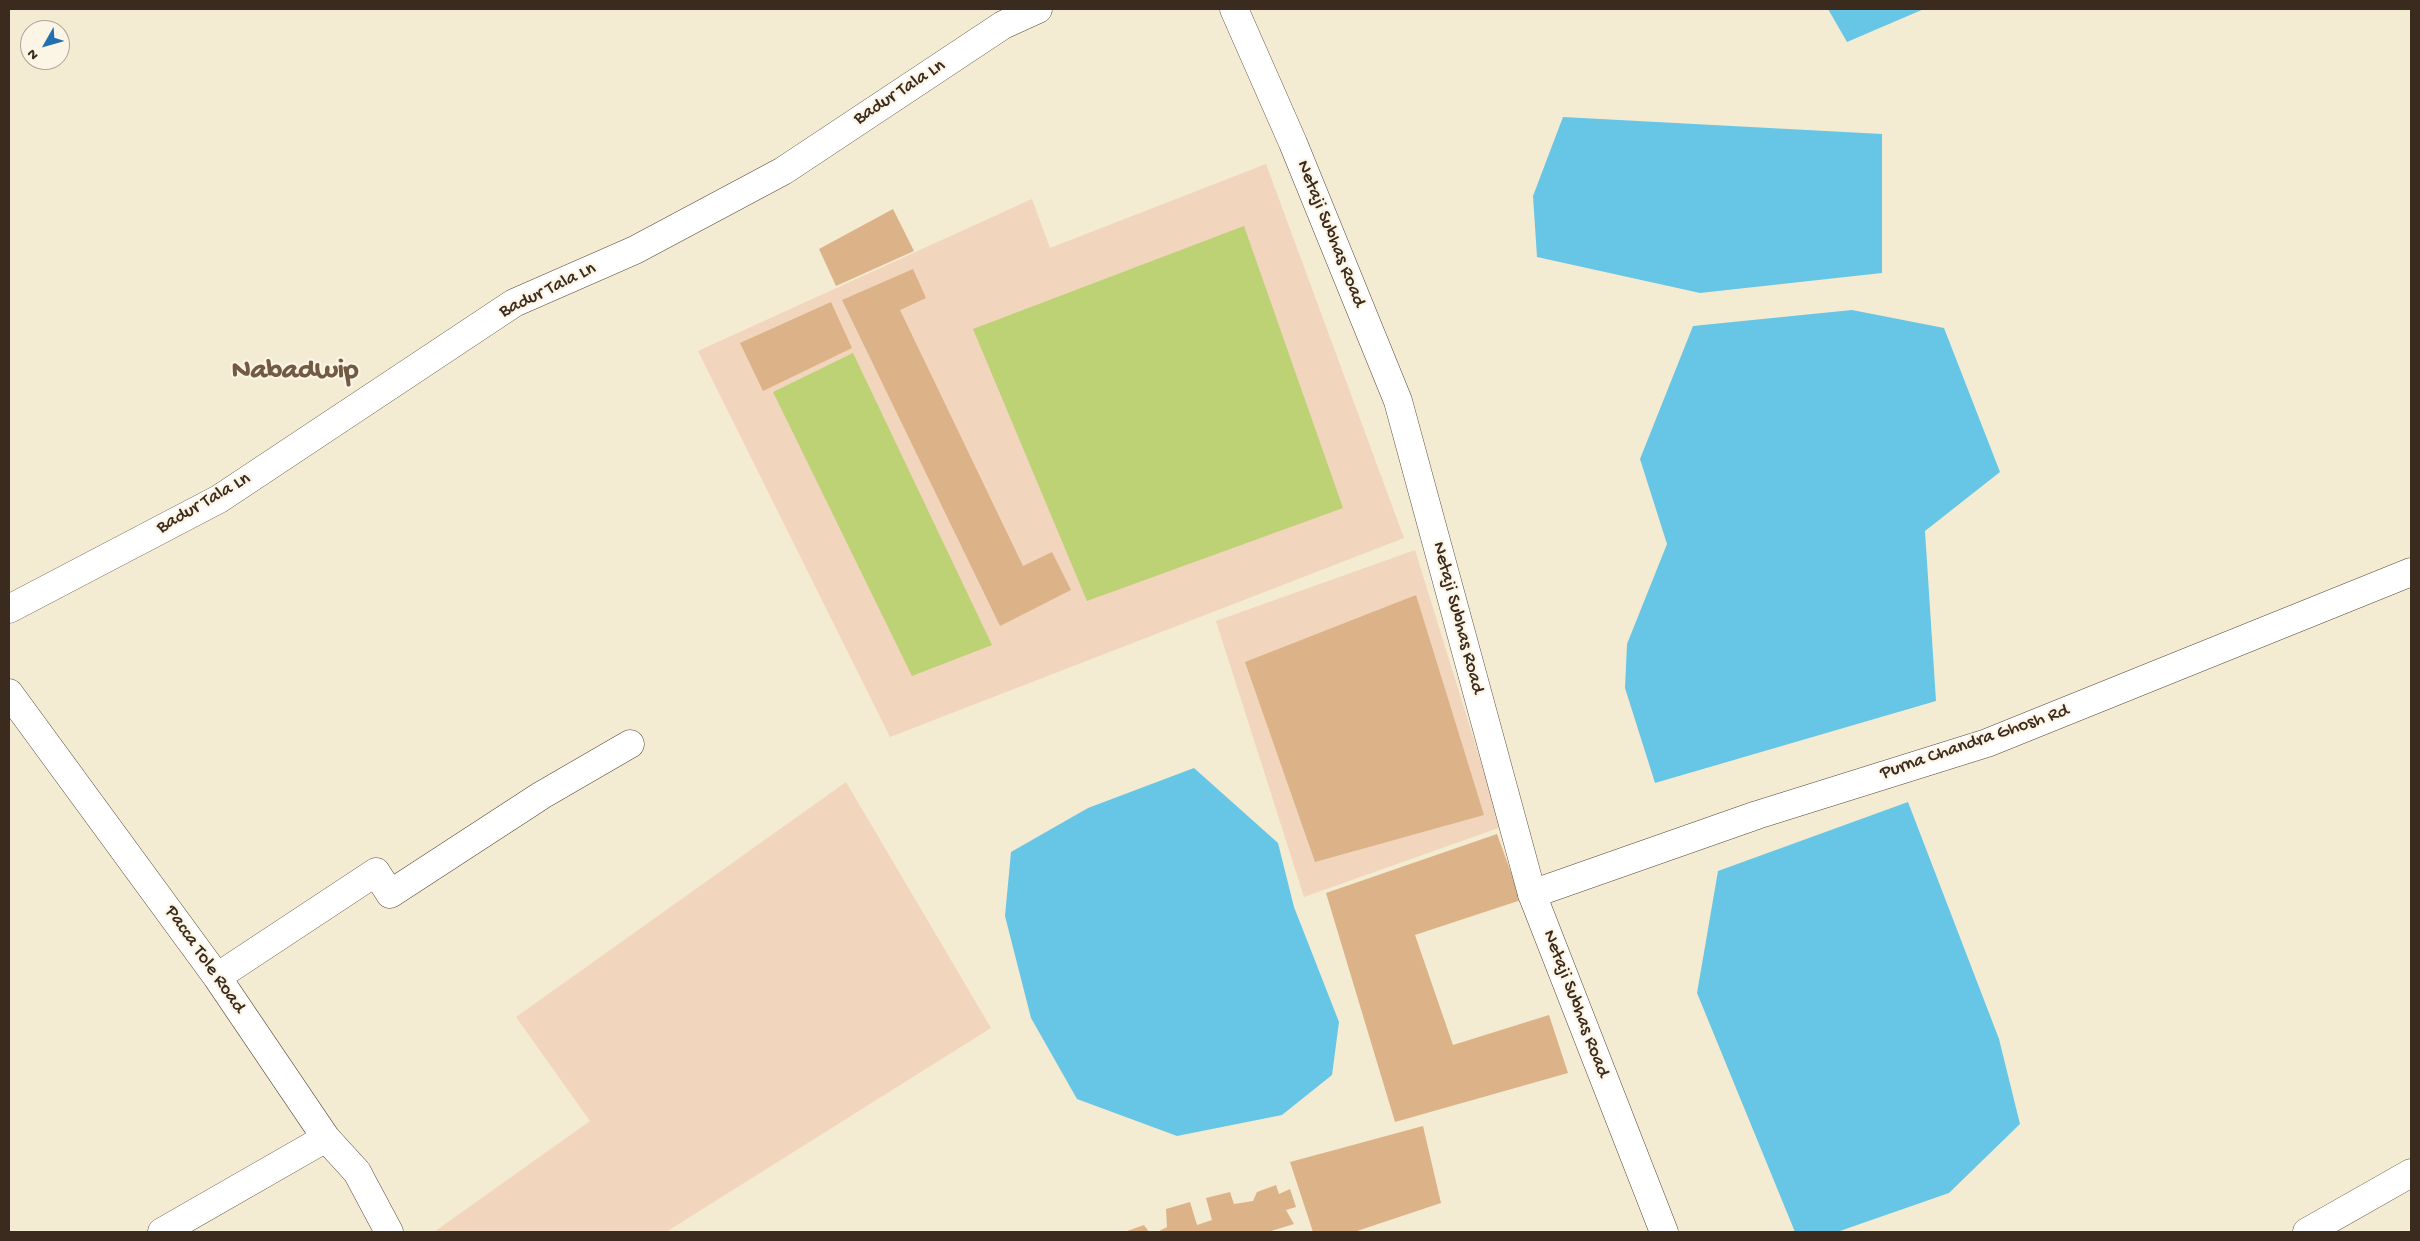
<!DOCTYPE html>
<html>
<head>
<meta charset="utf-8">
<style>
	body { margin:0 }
	#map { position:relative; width:2420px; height:1241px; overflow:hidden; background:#f4ebd3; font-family:"Gochi Hand",sans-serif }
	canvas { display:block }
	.frame { position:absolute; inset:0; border:10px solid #3b2a1e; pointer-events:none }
	.north { position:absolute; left:20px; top:20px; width:50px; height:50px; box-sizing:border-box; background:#fcf5e5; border:1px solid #afa495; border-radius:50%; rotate:232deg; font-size:14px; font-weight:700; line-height:20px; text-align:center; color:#3b2a1e }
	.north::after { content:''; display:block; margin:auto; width:18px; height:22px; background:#1f6fb2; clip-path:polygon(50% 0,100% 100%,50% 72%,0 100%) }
</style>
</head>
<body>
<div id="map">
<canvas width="2420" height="1241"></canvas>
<div class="frame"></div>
<div class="north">N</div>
</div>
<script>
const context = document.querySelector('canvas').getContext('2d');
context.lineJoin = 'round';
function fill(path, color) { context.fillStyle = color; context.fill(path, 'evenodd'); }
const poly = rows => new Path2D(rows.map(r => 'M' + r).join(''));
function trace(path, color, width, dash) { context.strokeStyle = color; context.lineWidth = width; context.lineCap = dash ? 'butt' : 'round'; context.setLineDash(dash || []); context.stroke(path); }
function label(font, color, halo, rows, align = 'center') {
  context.font = font + ' "Gochi Hand",sans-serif'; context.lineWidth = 4.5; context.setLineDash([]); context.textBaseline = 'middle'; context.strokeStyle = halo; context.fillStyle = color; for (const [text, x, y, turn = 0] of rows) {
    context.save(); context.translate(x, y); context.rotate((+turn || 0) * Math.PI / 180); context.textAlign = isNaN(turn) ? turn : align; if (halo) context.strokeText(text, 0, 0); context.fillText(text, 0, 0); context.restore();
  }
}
fill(poly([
	[1266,164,1404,538,890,737,698,351,1032,199,1050,248],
	[1415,550,1501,827,1304,897,1216,621],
	[846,782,991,1028,666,1232,434,1232,590,1121,516,1017]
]), '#f2d5bd');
fill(poly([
	[1244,226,1343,508,1087,601,973,329],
	[853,353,992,645,912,676,773,392]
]), '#bdd175');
fill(poly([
	[1828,9,1924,9,1847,42],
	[1563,117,1882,134,1882,273,1700,293,1537,257,1533,196],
	[1852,310,1944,328,2000,472,1925,531,1936,701,1655,783,1625,688,1627,644,1667,544,1640,459,1693,326],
	[1194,768,1278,843,1294,907,1339,1022,1332,1075,1282,1115,1177,1136,1077,1099,1031,1018,1005,916,1011,852,1088,808],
	[1908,802,1999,1039,2020,1124,1949,1193,1837,1232,1795,1232,1697,993,1718,871]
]), '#67c6e6');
fill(poly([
	[893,209,914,251,836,286,819,249],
	[913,269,926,298,900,310,1023,566,1052,552,1071,590,1000,626,842,300],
	[831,302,852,348,763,391,740,343],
	[1416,595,1484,815,1315,862,1245,662],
	[1497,834,1521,900,1415,935,1453,1045,1549,1015,1568,1073,1395,1122,1326,893],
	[1423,1126,1441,1203,1354,1232,1313,1232,1290,1162],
	[1276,1185,1279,1194,1290,1189,1296,1207,1286,1210,1294,1224,1268,1232,1157,1232,1167,1227,1166,1209,1190,1202,1197,1225,1212,1220,1206,1198,1230,1192,1234,1204,1253,1201,1257,1192],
	[1144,1225,1149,1232,1127,1232,1127,1231]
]), '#dcb388');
const minor = poly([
	[9,609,219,499,514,303,635,250,783,171,1003,25,1038,9],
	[9,693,217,977,326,1138,357,1172,389,1232],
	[1532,894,1757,815,1987,743,2411,572],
	[217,977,376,872,390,894,542,795,630,744],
	[162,1232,326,1138],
	[2307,1232,2411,1173]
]);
const major = poly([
	[1234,9,1293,143,1398,401,1532,894,1664,1232]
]);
trace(minor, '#574739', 29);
trace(major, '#574739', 29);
trace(minor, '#fff', 28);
trace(major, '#fff', 28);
label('19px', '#3b2a1e', '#fcf5e5', [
	["Badur Tala Ln",900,93,-33],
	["Netaji Subhas Road",1330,234,68],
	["Badur Tala Ln",548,291,-26],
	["Badur Tala Ln",204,504,-30],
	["Netaji Subhas Road",1457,618,75],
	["Purna Chandra Ghosh Rd",1975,743,-19],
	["Pacca Tole Road",204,960,55],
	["Netaji Subhas Road",1575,1004,69]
]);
label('bold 29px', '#735a43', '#fcf5e5', [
	["Nabadwip",295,373]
]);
</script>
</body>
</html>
